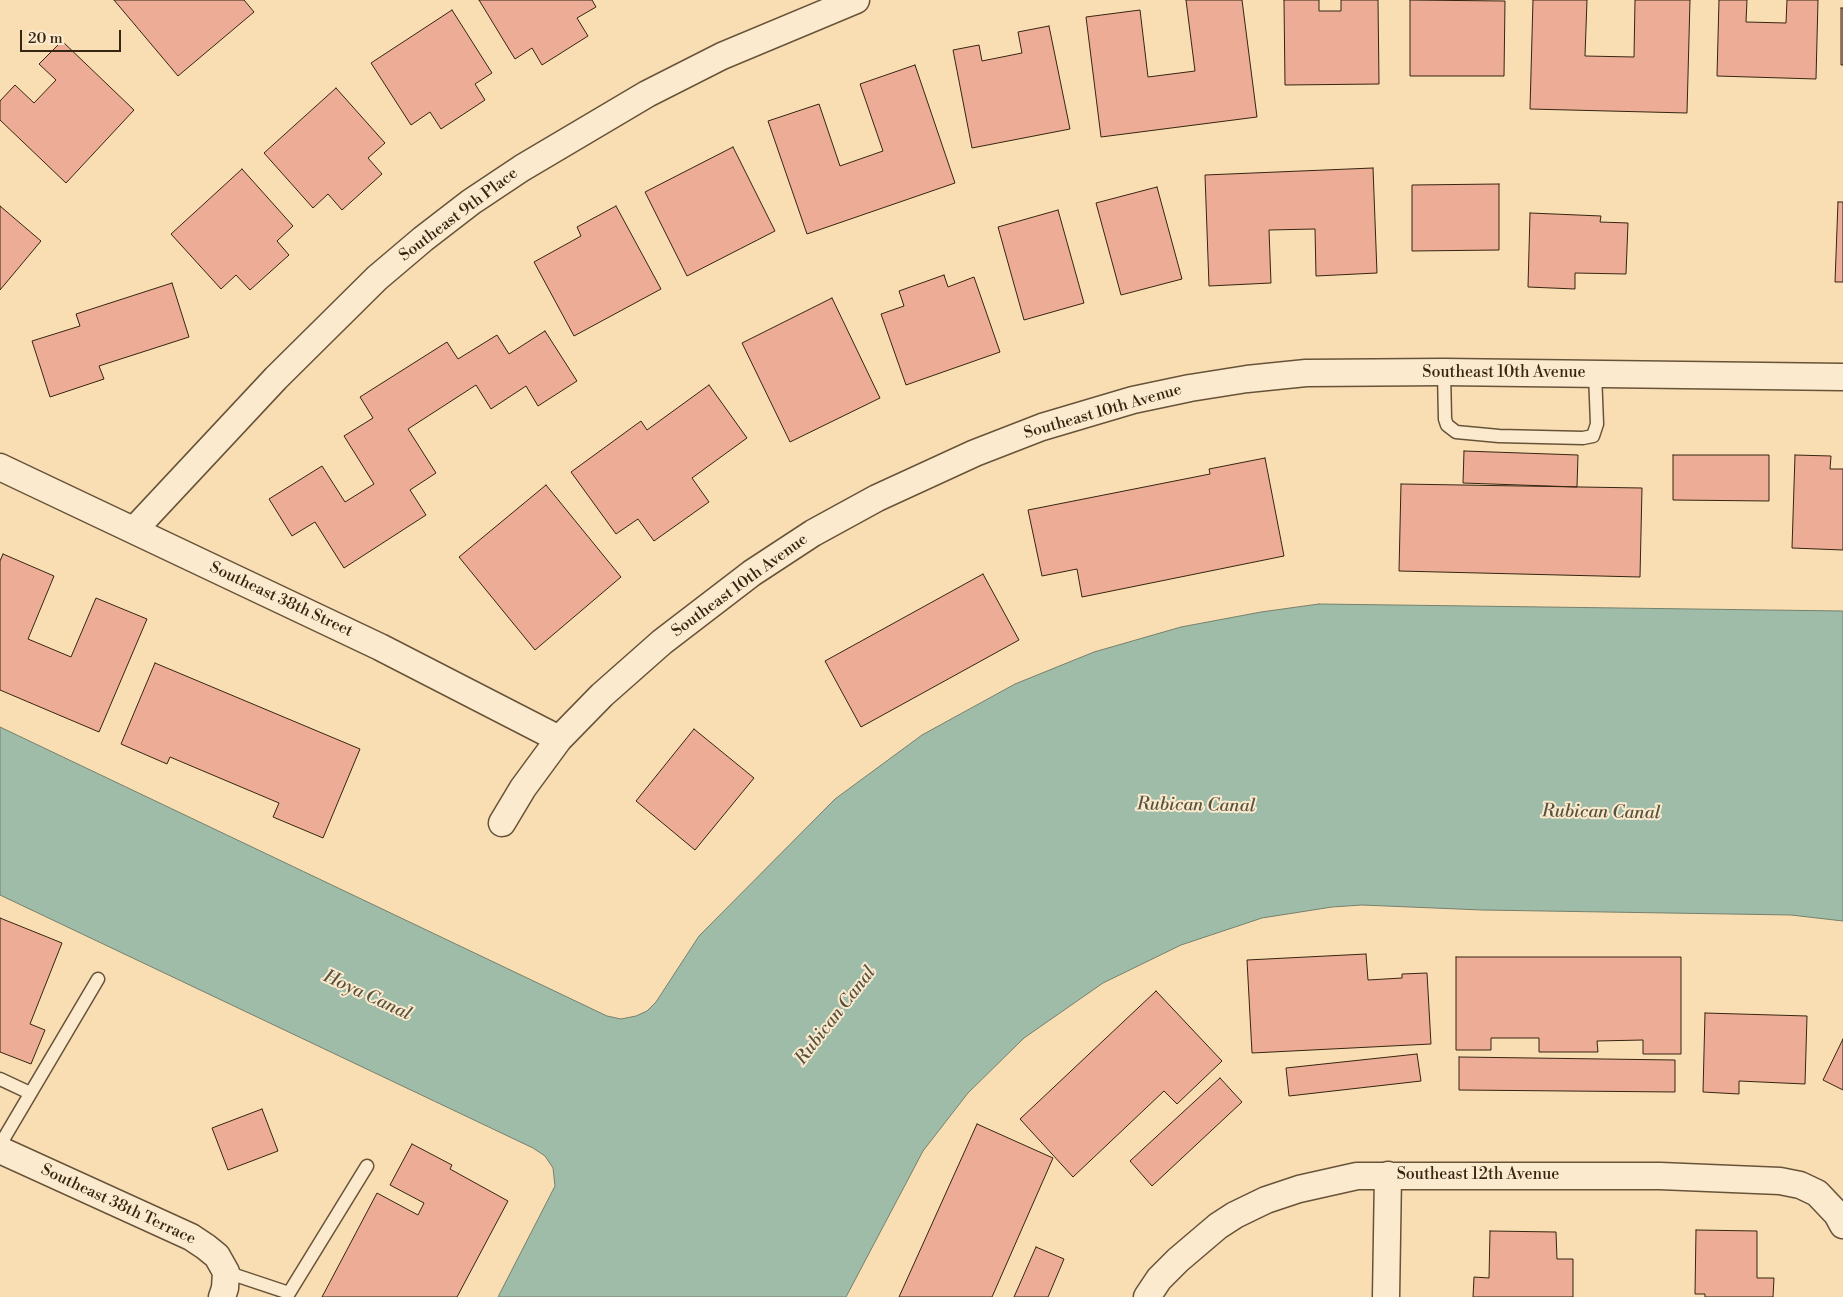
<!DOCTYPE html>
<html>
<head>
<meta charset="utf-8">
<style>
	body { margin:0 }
	#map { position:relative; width:1843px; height:1297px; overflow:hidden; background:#fadeb3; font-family:"Libre Bodoni",serif }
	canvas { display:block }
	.scale { position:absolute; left:20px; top:30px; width:101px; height:22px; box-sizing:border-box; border:2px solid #362510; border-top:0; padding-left:6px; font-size:15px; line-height:18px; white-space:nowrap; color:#362510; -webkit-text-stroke:4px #fceace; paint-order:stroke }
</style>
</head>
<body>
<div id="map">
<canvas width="1843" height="1297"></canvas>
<div class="scale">20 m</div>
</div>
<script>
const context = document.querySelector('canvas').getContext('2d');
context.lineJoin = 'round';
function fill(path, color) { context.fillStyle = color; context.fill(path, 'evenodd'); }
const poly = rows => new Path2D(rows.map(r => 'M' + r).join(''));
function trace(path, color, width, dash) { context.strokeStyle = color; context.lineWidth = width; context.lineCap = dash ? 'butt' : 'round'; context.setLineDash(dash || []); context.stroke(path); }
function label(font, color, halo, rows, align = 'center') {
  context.font = font + ' "Libre Bodoni",serif'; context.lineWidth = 4; context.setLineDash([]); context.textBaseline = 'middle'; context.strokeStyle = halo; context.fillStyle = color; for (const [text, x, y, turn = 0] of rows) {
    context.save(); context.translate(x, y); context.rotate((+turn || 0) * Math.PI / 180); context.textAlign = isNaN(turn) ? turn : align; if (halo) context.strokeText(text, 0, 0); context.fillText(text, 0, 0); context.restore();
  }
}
const water = poly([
	[1319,604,1843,611,1843,921,1791,915,1482,910,1362,905,1332,907,1262,918,1181,945,1103,983,1024,1038,968,1093,923,1151,846,1297,498,1297,555,1186,553,1168,545,1156,533,1148,0,895,0,727,607,1016,621,1019,636,1016,647,1011,656,1002,699,936,835,799,922,735,1015,684,1094,652,1181,627,1261,612,1319,604]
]);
fill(water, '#9fbca9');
trace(water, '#75806c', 1);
const building = poly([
	[114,0,244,0,254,12,178,76,114,0],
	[479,0,592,0,596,7,577,18,588,36,542,65,532,48,515,59,479,0],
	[1186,0,1242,0,1257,117,1101,137,1086,17,1140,10,1148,77,1195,71,1186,0],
	[1284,0,1319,0,1319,11,1341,11,1341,0,1378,0,1379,84,1285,85,1284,0],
	[1410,0,1505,1,1504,76,1410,76,1410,0],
	[1533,0,1587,0,1585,56,1634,57,1635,0,1690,0,1687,113,1530,109,1533,0],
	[1719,0,1747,0,1746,22,1786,23,1787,0,1818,0,1816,79,1717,76,1719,0],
	[1841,8,1843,8,1843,65,1841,65,1841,8],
	[452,10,492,73,475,84,485,100,441,129,430,112,411,125,371,63,452,10],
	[1049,26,1070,129,972,148,953,50,979,45,982,61,1022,53,1018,32,1049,26],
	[62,41,134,110,66,183,0,120,0,101,15,85,34,103,56,80,39,64,62,41],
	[915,65,955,183,807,234,768,121,819,104,840,166,883,151,860,84,915,65],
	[336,88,385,143,368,158,382,174,342,210,328,194,313,208,264,153,336,88],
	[733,147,775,231,687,276,645,192,733,147],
	[1373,168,1377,273,1316,276,1315,229,1269,230,1271,283,1209,286,1205,175,1373,168],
	[242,169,293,226,277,241,289,255,250,290,236,275,221,289,171,234,242,169],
	[1499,184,1499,250,1412,251,1412,185,1499,184],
	[1157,187,1182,279,1121,295,1096,203,1157,187],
	[1838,202,1843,202,1843,282,1835,282,1838,202],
	[0,206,41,241,0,290,0,206],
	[616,206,661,289,574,336,534,262,581,236,577,227,616,206],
	[1058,210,1084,303,1024,320,998,227,1058,210],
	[1530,213,1601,216,1600,222,1628,223,1626,274,1575,273,1575,289,1528,287,1530,213],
	[944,275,948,287,974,277,1000,352,906,385,881,314,904,306,899,291,944,275],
	[172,283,189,337,99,366,104,379,50,397,32,341,80,326,76,314,172,283],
	[832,298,880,398,790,442,742,343,832,298],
	[545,331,577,381,538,406,526,386,491,409,476,385,408,429,436,473,410,490,426,515,344,568,315,522,292,536,269,499,322,466,345,502,374,484,344,436,373,418,360,397,447,342,458,359,497,335,509,354,545,331],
	[709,385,747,438,692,478,709,502,654,541,638,519,616,534,571,472,641,421,647,430,709,385],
	[1464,451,1578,455,1577,487,1463,483,1464,451],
	[1673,455,1769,455,1769,501,1673,500,1673,455],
	[1795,455,1831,456,1830,469,1843,469,1843,550,1792,548,1795,455],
	[1265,458,1284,556,1082,597,1077,569,1042,576,1028,510,1210,474,1209,469,1265,458],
	[1401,484,1642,488,1640,577,1399,571,1401,484],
	[546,485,621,577,535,650,459,557,546,485],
	[3,554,54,576,28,639,71,657,96,598,147,619,99,732,0,690,0,561,3,554],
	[983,574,1019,640,861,727,825,661,983,574],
	[155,663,360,749,323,838,273,817,279,803,170,757,167,764,121,744,155,663],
	[694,729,754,778,695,850,636,801,694,729],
	[0,918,62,943,30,1024,45,1030,31,1064,0,1052,0,918],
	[1366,954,1368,980,1402,978,1402,974,1427,973,1431,1044,1252,1053,1247,960,1366,954],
	[1456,957,1681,957,1681,1054,1643,1054,1643,1040,1597,1041,1598,1052,1539,1052,1539,1038,1491,1038,1491,1050,1456,1050,1456,957],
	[1156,991,1222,1061,1177,1104,1164,1091,1073,1177,1020,1119,1156,991],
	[1705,1013,1807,1016,1805,1084,1739,1081,1739,1094,1703,1092,1705,1013],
	[1843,1039,1843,1090,1823,1080,1843,1039],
	[1417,1054,1421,1081,1289,1096,1286,1068,1417,1054],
	[1459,1057,1675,1060,1675,1092,1459,1090,1459,1057],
	[1220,1078,1242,1102,1152,1186,1130,1161,1220,1078],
	[262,1109,278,1151,228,1170,212,1128,262,1109],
	[977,1124,1053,1158,992,1297,899,1297,977,1124],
	[412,1144,452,1165,450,1169,508,1201,457,1297,322,1297,377,1193,418,1215,424,1203,390,1185,412,1144],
	[1696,1230,1757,1231,1757,1278,1774,1278,1773,1297,1705,1297,1705,1294,1695,1294,1696,1230],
	[1490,1231,1556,1232,1557,1259,1573,1259,1573,1297,1473,1297,1474,1277,1489,1278,1490,1231],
	[1036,1247,1064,1259,1048,1297,1014,1297,1036,1247]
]);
fill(building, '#ecac95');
trace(building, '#362510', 1);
const service = poly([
	[1444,372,1445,419,1447,425,1456,432,1499,436,1583,438,1593,436,1597,424,1595,373],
	[0,1079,30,1093],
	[0,1145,98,979],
	[226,1272,289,1293,367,1166]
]);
const minor = poly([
	[0,467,380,647,559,739],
	[134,530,276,378,377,278,423,239,471,202,522,168,647,94,722,56,856,0],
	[502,823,523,788,559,739,602,695,662,642,752,573,813,533,877,498,975,453,1042,427,1133,400,1190,388,1247,379,1306,373,1444,372,1843,377],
	[0,1150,191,1237,206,1247,217,1256,226,1272,225,1288,222,1297],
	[1147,1297,1159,1279,1178,1260,1218,1226,1235,1215,1266,1200,1299,1189,1357,1176,1660,1176,1780,1181,1800,1185,1817,1193,1837,1214,1843,1225],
	[1386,1297,1388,1175]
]);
trace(service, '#675339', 15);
trace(minor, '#675339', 29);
trace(service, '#fceace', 12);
trace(minor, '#fceace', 26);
label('16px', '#362510', '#fceace', [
	["Southeast 9th Place",459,215,-37],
	["Southeast 10th Avenue",1504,373],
	["Southeast 10th Avenue",1103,412,-16],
	["Southeast 10th Avenue",740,586,-36],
	["Southeast 38th Street",281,600,25],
	["Southeast 12th Avenue",1478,1175],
	["Southeast 38th Terrace",118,1205,25]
]);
label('italic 18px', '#56523e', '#fceace', [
	["Rubican Canal",1196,806,1],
	["Rubican Canal",1601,813,1],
	["Hoya Canal",367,996,25],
	["Rubican Canal",836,1016,-52]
]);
</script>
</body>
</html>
